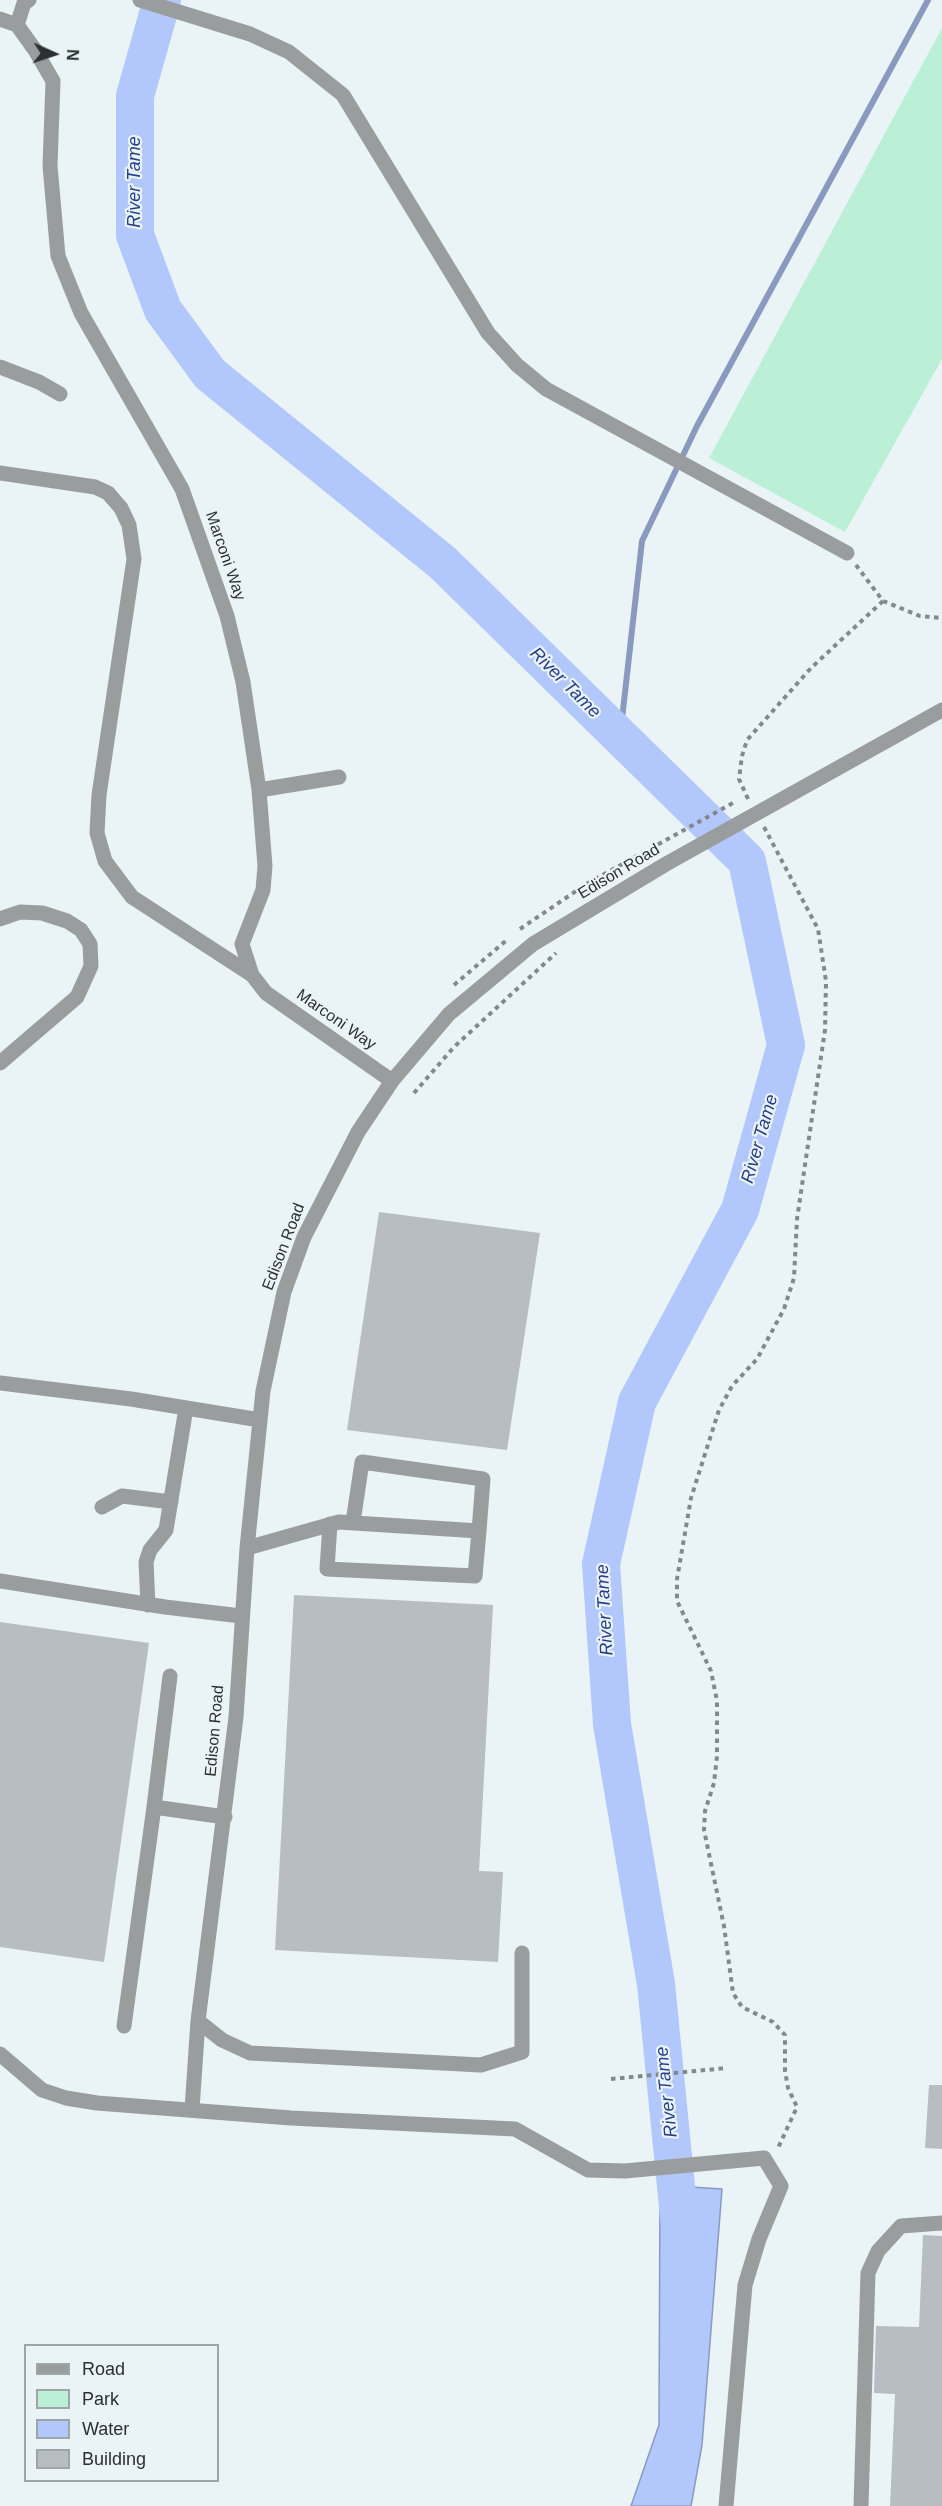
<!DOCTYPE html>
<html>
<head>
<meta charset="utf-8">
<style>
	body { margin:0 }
	#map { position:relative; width:942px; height:2506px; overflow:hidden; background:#eaf3f5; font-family:Arial,sans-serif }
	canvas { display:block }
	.legend { position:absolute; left:24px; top:2344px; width:195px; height:138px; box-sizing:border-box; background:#eaf3f5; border:2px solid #9ea5a7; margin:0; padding:8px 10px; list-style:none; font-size:18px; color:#2d3031 }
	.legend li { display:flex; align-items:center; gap:12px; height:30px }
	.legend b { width:30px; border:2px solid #9ea5a7 }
	.north { position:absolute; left:24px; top:24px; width:60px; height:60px; -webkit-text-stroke:4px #eaf3f5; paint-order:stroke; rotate:93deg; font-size:16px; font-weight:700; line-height:24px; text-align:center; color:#2d3031 }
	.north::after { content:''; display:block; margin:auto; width:21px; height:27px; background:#2d3031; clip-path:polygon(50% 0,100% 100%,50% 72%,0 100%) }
</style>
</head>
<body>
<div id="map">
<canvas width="942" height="2506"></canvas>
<ul class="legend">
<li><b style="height:8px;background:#9a9d9d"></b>Road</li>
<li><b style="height:16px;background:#bbf0d7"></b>Park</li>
<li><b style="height:16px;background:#b2c7fc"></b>Water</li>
<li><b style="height:16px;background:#b7bdc2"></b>Building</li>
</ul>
<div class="north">N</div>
</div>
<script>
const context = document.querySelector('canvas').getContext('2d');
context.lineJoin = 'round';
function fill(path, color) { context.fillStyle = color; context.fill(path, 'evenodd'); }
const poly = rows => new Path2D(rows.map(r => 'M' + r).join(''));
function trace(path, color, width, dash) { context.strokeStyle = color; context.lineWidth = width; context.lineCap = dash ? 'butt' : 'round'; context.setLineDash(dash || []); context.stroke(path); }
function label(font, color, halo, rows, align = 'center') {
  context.font = font + ' Arial,sans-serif'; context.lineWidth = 4.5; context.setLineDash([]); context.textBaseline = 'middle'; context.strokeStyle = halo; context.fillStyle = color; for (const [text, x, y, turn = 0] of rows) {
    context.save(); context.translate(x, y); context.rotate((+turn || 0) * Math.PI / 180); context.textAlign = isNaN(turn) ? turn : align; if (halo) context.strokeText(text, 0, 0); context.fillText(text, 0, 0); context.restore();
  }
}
fill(poly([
	[942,28,942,359,845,532,709,458]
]), '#bbf0d7');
const water = poly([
	[660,2185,722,2189,702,2445,691,2506,631,2506,659,2425,660,2185]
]);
fill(water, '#b2c7fc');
trace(water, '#8a9abf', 1.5);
trace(poly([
	[620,737,642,541,697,426,928,0]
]), '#8a9abf', 6);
trace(poly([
	[162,0,135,96,135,235,163,310,210,374,443,563,747,861,786,1045,740,1210,637,1402,601,1564,612,1724,656,1984,681,2237]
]), '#b2c7fc', 38);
fill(poly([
	[379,1212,540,1233,507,1450,347,1430],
	[294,1595,493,1605,479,1871,503,1872,498,1962,275,1950],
	[0,1622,149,1643,104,1962,0,1947],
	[929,2085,942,2085,942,2149,925,2148],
	[923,2235,942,2236,942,2506,890,2506,895,2394,874,2393,876,2326,919,2327]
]), '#b7bdc2');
trace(poly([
	[856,565,883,601,920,616,942,618],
	[748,799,739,779,742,756,747,740,811,668,883,601],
	[764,827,818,929,826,981,825,1030,797,1219,794,1278,784,1309,757,1359,732,1386,719,1410,691,1498,677,1579,677,1601,711,1671,717,1701,717,1756,714,1783,705,1811,704,1830,724,1926,733,1993,742,2007,773,2022,785,2035,785,2071,788,2088,797,2107,778,2148],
	[520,929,588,883,733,803],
	[454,985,508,939],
	[414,1093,454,1047,556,953],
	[611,2079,727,2068]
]), '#83898b', 4, [4.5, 4.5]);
trace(poly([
	[140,0,250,34,289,52,343,95,488,333,517,365,546,389,847,553],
	[0,19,17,25,35,50,53,81,50,166,58,256,81,313,182,489,227,616,243,682,259,790,265,866,263,890,242,944,252,975,266,993,392,1081],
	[17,25,24,3,29,0],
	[0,367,39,382,60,394],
	[0,473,95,487,108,493,121,508,129,525,134,559,99,795,97,833,105,861,132,897,252,975],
	[259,790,339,777],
	[0,919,20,912,42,913,67,921,81,930,90,944,91,966,77,997,0,1063],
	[0,1383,131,1399,260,1420],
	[102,1507,122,1496,171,1502],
	[353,1522,362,1462,483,1479,479,1531],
	[247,1548,339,1522,479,1531,475,1576,327,1569,330,1524],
	[0,1581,165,1607,241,1616],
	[148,1605,146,1562,150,1550,166,1530,186,1408],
	[170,1676,154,1807,225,1817],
	[198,2021,222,2040,250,2053,481,2065,522,2052,522,1953],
	[124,2026,154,1807],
	[0,2054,42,2090,66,2098,97,2103,291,2118,515,2129,588,2170,625,2171,764,2158,781,2186,759,2239,745,2285,726,2506],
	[192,2109,198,2021,236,1717,247,1548,263,1391,284,1292,304,1237,358,1132,392,1081,449,1014,533,944,666,864,942,710],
	[861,2506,868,2273,878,2251,901,2226,942,2223]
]), '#9a9d9d', 15);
label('16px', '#2d3031', '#eaf3f5', [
	["Marconi Way",225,556,71],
	["Edison Road",619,872,-31],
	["Marconi Way",336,1020,35],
	["Edison Road",284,1247,-69],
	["Edison Road",215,1731,-85]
]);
label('italic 18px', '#293e89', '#eaf3f5', [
	["River Tame",135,182,-90],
	["River Tame",565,683,45],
	["River Tame",760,1139,-74],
	["River Tame",605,1610,-93],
	["River Tame",667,2092,-96]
]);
</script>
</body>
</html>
